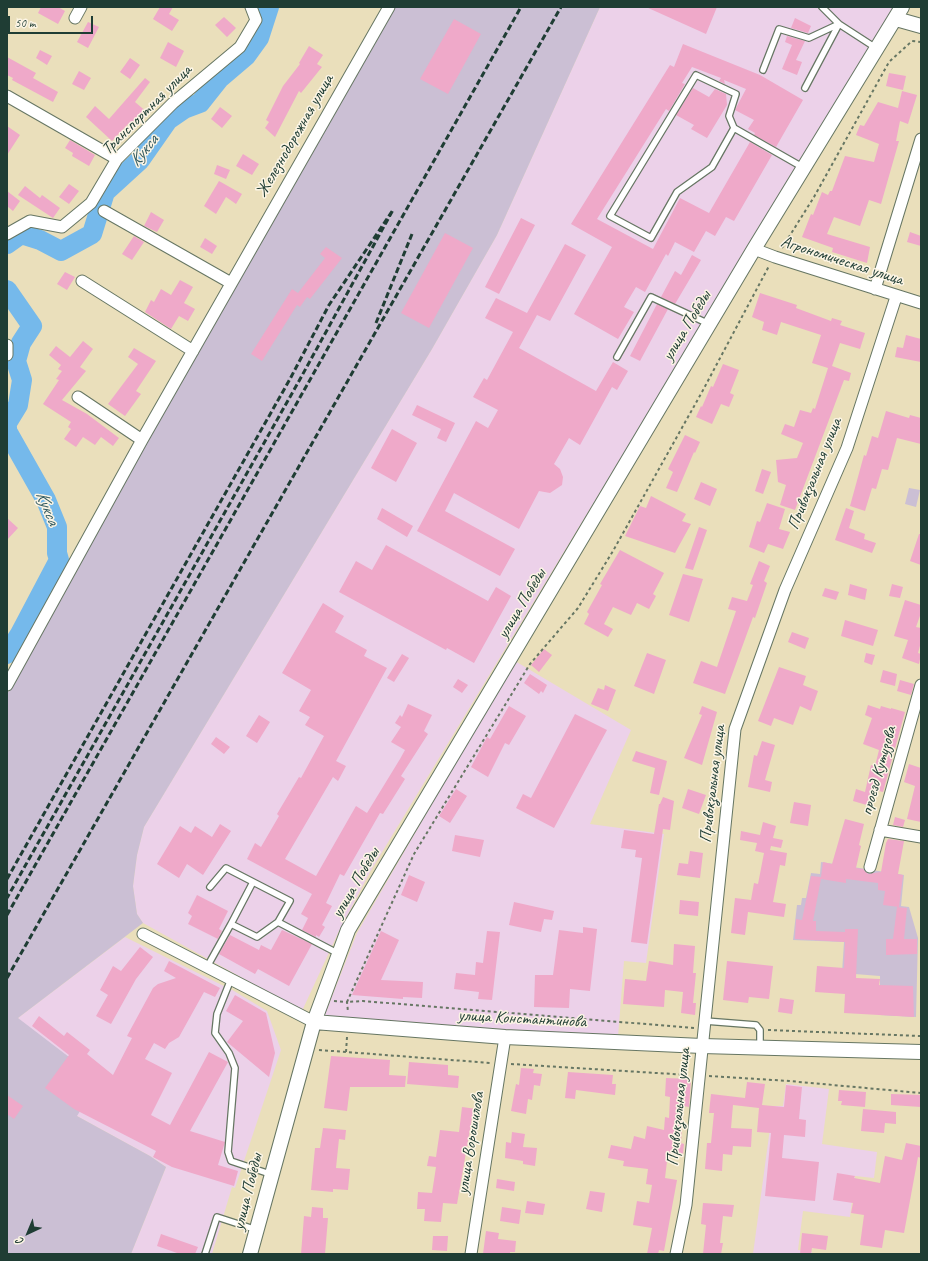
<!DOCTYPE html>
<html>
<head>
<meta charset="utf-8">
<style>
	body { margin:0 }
	#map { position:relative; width:928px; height:1261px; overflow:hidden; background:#eadfbb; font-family:Caveat,sans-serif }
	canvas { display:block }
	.frame { position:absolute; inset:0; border:8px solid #1f3d34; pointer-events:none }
	.north { position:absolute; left:8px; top:1213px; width:40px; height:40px; -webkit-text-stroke:3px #fcf5e5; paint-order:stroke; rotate:224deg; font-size:11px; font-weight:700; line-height:16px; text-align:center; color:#1f3d34 }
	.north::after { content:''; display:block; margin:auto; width:14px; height:18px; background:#1f3d34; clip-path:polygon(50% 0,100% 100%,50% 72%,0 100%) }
	.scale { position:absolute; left:8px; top:16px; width:85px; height:18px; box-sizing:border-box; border:2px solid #1f3d34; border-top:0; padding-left:5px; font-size:12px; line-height:14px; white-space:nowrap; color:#1f3d34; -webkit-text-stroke:3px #fcf5e5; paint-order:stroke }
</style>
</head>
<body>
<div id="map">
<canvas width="928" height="1261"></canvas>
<div class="frame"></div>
<div class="north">С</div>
<div class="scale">50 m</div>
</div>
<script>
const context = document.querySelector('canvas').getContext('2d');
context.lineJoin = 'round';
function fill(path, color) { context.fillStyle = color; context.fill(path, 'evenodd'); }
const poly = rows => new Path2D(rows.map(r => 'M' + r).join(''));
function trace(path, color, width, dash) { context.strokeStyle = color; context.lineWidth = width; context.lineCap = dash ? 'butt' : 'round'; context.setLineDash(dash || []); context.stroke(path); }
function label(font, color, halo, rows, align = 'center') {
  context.font = font + ' Caveat,sans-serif'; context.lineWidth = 3; context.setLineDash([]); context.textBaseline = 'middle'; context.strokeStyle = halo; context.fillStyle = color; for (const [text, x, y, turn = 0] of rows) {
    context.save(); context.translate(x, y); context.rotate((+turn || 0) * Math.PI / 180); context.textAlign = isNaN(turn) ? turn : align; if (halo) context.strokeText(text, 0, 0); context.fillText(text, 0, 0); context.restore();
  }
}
fill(poly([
	[600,7,894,7,370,872,338,933,302,1011,143,923,137,914,133,886,137,855,144,827,432,349,497,235],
	[515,661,631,730,590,824,664,834,646,963,624,961,618,1037,324,1017,357,933],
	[125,937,234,991,267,1011,281,1050,235,1188,232,1187,212,1254,131,1254,166,1167,150,1156,77,1116,18,1018],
	[786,1084,829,1089,822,1144,877,1152,874,1178,855,1176,850,1217,803,1211,798,1250,812,1252,811,1254,753,1254,773,1106,783,1106]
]), '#ecd1e9');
fill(poly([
	[395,7,600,7,497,235,432,349,144,827,137,855,133,886,137,914,143,923,18,1018,99,1080,77,1116,150,1156,166,1167,131,1254,7,1254,7,694,148,440],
	[909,488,920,490,916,507,905,504],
	[821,862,904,875,901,906,909,907,918,938,916,1017,880,1015,880,976,842,973,844,942,793,940,797,905,801,905,802,898,806,898,811,873,820,874]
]), '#cbbfd4');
trace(poly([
	[7,244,21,234,40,240,61,251,92,234,105,192,140,160,168,120,184,109,200,103,219,79,246,56,259,38,269,7],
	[7,290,32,326,21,343,16,361,22,380,18,405,7,423],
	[7,427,7,431,46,500,57,527,57,553,59,560,20,634,7,654]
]), '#75b9eb', 20);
fill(poly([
	[41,7,58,7,65,11,58,24,38,13],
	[160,7,173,7,169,14,179,20,172,31,153,19],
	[646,7,717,7,706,34],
	[224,17,236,28,227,37,215,25],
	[795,18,811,26,808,33,791,28],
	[454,19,481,34,448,94,420,79],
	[88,22,99,27,88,48,77,42],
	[787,36,805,41,796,60,802,62,797,75,782,69,792,45,785,42],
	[168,42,184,51,176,67,160,58],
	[683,44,760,75,803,100,776,147,754,135,755,133,748,129,754,120,735,110,746,89,724,80,725,84,719,81,721,78,692,67,682,83,685,84,669,111,666,109,597,219,653,249,680,198,709,213,750,142,772,155,734,221,726,217,715,236,706,231,694,252,675,242,668,256,666,254,645,292,636,287,624,307,634,312,618,339,574,314,612,247,571,224,670,65,674,67],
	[309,46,323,55,317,64,322,67,301,93,299,91,275,137,265,128,269,122,266,120,283,86,300,64,299,63],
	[40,50,52,56,47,65,36,58],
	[7,57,36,73,33,78,58,92,53,102,12,80,13,78,7,75],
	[130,58,140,65,130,79,120,72],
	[79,71,91,78,84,90,72,84],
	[889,73,906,76,903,90,886,86],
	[145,78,150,82,135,102,148,113,134,129,128,124,112,141,86,117,95,106,109,119],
	[693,88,709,97,715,89,726,94,727,105,707,138,691,129,694,125,676,115],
	[902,91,917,95,908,124,900,121,896,141,899,141,881,204,869,200,860,226,834,217,827,234,870,247,867,263,832,252,833,248,802,237,811,214,813,215,822,192,828,195,830,191,832,191,845,156,874,162,879,144,856,135,860,125,864,126,878,102,898,108],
	[220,107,232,116,222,128,211,119],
	[7,126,20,135,7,155],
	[70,140,95,155,89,166,72,156,73,153,65,148],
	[243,154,259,164,252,175,236,166],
	[217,165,230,170,226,179,214,174],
	[219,181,242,194,236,204,226,197,216,214,204,206],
	[69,184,79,191,69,204,59,197],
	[25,186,40,198,42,195,60,208,53,218,18,195],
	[7,191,20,201,13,211,7,206],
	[151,212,164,220,157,232,144,226],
	[521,218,535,225,499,294,485,287],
	[910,232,921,236,921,246,907,242],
	[445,233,473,248,429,328,401,313],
	[134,236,144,242,132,260,122,254],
	[205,238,217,246,212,254,200,247],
	[565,244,586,255,550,321,537,315,519,348,596,391,613,362,628,371,617,390,612,387,580,445,569,438,554,464,560,469,563,477,562,485,550,493,539,491,519,529,454,493,445,511,515,549,500,576,417,531,476,421,488,428,498,410,473,397,484,378,487,380,513,332,485,318,496,298,527,313],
	[326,247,342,258,310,299,307,297,300,307,297,305,262,361,251,354,292,289,298,293,325,258,320,254],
	[692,255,701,260,675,304,661,297,675,271,681,275],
	[65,272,75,277,67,290,57,284],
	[180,280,193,287,184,303,195,309,188,321,179,316,171,329,145,312,151,300,154,302,161,289,171,295],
	[760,293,797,305,796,308,831,321,832,318,842,321,840,325,865,333,860,349,840,343,832,366,851,373,849,381,844,380,795,510,780,505,786,485,778,482,776,460,797,458,803,443,781,434,785,424,794,427,800,410,811,413,813,408,815,409,828,368,812,363,821,335,781,322,777,335,762,330,764,322,752,317],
	[657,304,668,309,640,361,630,356],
	[906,335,921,339,921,362,895,357,897,347,903,348],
	[83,341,93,349,80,367,86,371,62,400,87,414,119,438,113,446,101,437,95,445,83,437,76,447,64,439,71,429,68,427,71,422,43,404,59,380,56,379,62,371,58,369,61,365,49,355,56,346,70,357],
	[134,348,156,361,136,391,141,394,125,416,108,404,138,364,128,357],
	[723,364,739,370,730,393,734,395,729,407,721,404,712,424,696,417,701,406,702,407,711,386,713,387],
	[417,405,455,423,446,442,437,438,441,429,412,415],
	[886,411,909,418,910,415,921,418,921,444,897,438,888,470,882,469,876,489,872,488,865,511,850,506,864,455,866,456,872,436,878,438],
	[392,429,417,443,396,482,371,468],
	[685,435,700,442,695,453,694,452,677,492,666,488,673,472,668,469],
	[762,469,771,472,763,494,755,491],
	[701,482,717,489,710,506,694,499],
	[651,496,686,514,682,521,691,524,675,553,625,536,640,506,646,508],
	[767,503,785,509,779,529,790,532,783,549,768,544,764,553,749,547,757,521,760,522],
	[382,508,413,526,407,537,377,519],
	[846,508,854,511,849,528,865,534,864,539,876,543,872,553,835,540],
	[7,518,18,528,7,540],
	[699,527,707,530,693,570,685,568],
	[919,534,921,534,921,565,910,561],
	[386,545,488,601,496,587,511,596,474,663,447,648,446,650,339,592,356,561,372,570],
	[620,550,664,573,653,594,656,596,649,609,637,603,631,615,613,607,604,624,613,629,608,637,584,624,589,614,587,612,602,585,600,584],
	[759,561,770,566,764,581,767,583,755,618,753,617,725,694,693,683,701,661,717,667,736,611,728,609,732,597,747,601,753,585,750,584],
	[683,574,703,579,689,622,669,615],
	[850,584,867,589,865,600,848,595],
	[892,584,903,587,900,598,889,596],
	[825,588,839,592,836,600,822,596],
	[905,600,921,605,921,613,916,627,921,628,921,642,918,653,921,654,919,664,902,658,908,640,894,636],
	[323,603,344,616,335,632,367,650,364,656,387,668,336,761,346,766,338,781,333,777,285,859,316,876,356,806,367,813,400,759,405,750,391,742,401,727,395,723,400,715,402,717,408,704,432,715,424,731,428,734,401,776,405,779,383,814,380,813,344,876,340,874,326,903,332,906,322,925,325,927,319,937,316,935,316,937,302,930,308,918,301,914,312,894,247,859,255,843,261,847,279,816,277,814,299,777,301,778,324,736,305,725,310,717,299,711,311,690,282,673],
	[845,620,878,630,873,646,841,636],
	[792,632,809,638,805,649,788,642],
	[544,649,552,655,539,672,531,665],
	[647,653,666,660,654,694,634,686],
	[866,653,875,655,872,665,864,662],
	[402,654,409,658,394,682,387,678],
	[779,667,806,676,803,685,818,691,811,711,800,706,793,725,774,718,771,726,758,721],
	[883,670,897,674,895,686,880,682],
	[530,674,547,685,543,693,541,691,539,694,524,683],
	[458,679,468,685,462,693,453,687],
	[900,680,914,684,911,695,897,691],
	[605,685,616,690,608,711,591,704,598,688,604,690],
	[868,705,880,709,881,706,891,709,891,708,905,712,883,792,875,790,870,806,853,801,856,789,865,792,871,765,875,766,879,750,863,744,872,718,865,715],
	[509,706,526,716,509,745,505,743,488,777,471,767,487,737,490,739],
	[702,706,717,712,702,765,684,758,702,715,699,714],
	[575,714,607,730,554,828,516,808,523,794,531,798],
	[259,715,270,722,257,743,246,736],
	[216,737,230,747,224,754,211,744],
	[762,741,775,745,765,780,772,782,770,792,748,787,754,755,757,756],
	[636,751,667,761,659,795,650,793,655,768,632,761],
	[909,764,921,768,921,822,907,819,915,786,904,782],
	[456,789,467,796,450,823,439,816],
	[688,789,706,795,699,814,682,808],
	[663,797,674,801,670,830,663,829,647,944,631,942,642,858,635,857,636,850,621,848,624,830,654,834,659,804,660,804],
	[794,802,811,805,808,826,790,823],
	[895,817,905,820,903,827,893,825],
	[845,819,864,824,859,845,861,846,856,868,863,869,868,874,881,872,886,843,888,839,904,841,898,874,903,875,899,907,883,905,885,891,878,890,878,883,846,879,846,883,821,879,813,921,816,921,816,931,845,932,845,929,858,929,856,978,880,979,879,985,913,986,914,1017,844,1013,845,994,815,992,817,966,844,968,845,942,795,939,796,919,802,920,811,876,821,877,823,862,832,864],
	[763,822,776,826,773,838,783,840,781,848,771,846,770,850,787,853,785,866,780,865,773,902,786,904,784,917,748,912,745,935,731,933,735,898,751,900,754,883,758,884,764,853,755,851,757,843,740,840,741,831,760,835],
	[220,824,231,831,203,875,187,864,179,878,157,864,180,826,191,833,195,826,212,837],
	[455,835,484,840,480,857,452,851],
	[690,851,703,853,700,878,677,875,679,863,688,864],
	[409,875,425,882,417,902,401,895],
	[197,895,228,911,219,929,222,931,218,939,188,924,192,916,188,913],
	[680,900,699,902,698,916,679,914],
	[514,902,554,911,552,920,544,919,541,932,509,925],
	[897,907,907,908,904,939,917,939,917,954,886,955,886,939,893,939],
	[583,927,597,929,590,991,570,989,569,1008,534,1007,535,975,553,975,559,930,583,933],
	[282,930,312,944,289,986,258,969,255,974,219,954,230,935,259,950,261,945,271,950],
	[381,931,399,940,381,980,423,982,422,998,403,997,403,999,352,995],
	[487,931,500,932,492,1000,478,999,479,992,454,989,456,973,475,975,476,962,483,963],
	[674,944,695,946,693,973,696,973,693,1003,696,1003,695,1015,681,1013,683,992,665,990,664,1007,623,1004,625,979,646,981,649,961,673,965],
	[140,947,153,957,136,979,111,1024,96,1016,108,995,100,990,113,966,121,971],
	[169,961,220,988,215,997,204,992,179,1037,169,1043,165,1049,154,1043,145,1059,172,1073,151,1115,170,1125,209,1052,228,1062,190,1131,225,1142,218,1165,238,1171,234,1186,172,1167,153,1157,156,1151,74,1109,45,1088,69,1055,32,1026,39,1016,64,1036,67,1032,90,1050,87,1054,113,1075,132,1038,127,1036,153,988,158,984,176,978,164,971],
	[727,961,773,966,769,999,749,997,748,1003,723,1000],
	[235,995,266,1013,275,1053,269,1077,227,1042,243,1021,226,1011],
	[780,998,794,1000,792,1014,778,1012],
	[331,1056,390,1060,389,1075,406,1076,405,1087,350,1087,347,1111,324,1108],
	[409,1062,448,1065,448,1075,459,1076,458,1088,407,1084],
	[521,1068,534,1069,533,1073,542,1074,540,1086,534,1085,532,1100,528,1099,526,1114,511,1111,516,1084,519,1085],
	[568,1072,613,1075,612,1084,616,1084,615,1095,576,1090,575,1099,565,1098],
	[666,1078,691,1079,689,1107,683,1106,681,1143,684,1144,683,1154,668,1153,665,1178,677,1180,664,1251,659,1250,658,1254,647,1254,652,1228,633,1225,637,1201,649,1203,652,1185,646,1184,648,1169,623,1166,624,1161,608,1158,611,1145,631,1149,634,1136,645,1139,647,1126,664,1130,665,1117,669,1118,670,1097,665,1096],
	[747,1082,765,1084,762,1105,784,1107,786,1085,802,1087,799,1119,806,1120,805,1137,784,1135,782,1158,819,1162,815,1201,765,1196,771,1133,757,1132,759,1108,733,1105,731,1128,752,1129,751,1147,733,1146,732,1155,723,1154,722,1171,705,1169,707,1143,711,1143,714,1113,709,1113,711,1094,745,1098],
	[839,1090,866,1092,865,1107,841,1105,842,1101,838,1101],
	[891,1094,921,1095,921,1107,891,1105],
	[7,1095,23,1106,14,1119,7,1114],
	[462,1107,477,1109,476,1119,472,1118,457,1204,443,1203,441,1222,424,1221,425,1209,417,1209,418,1192,432,1193,436,1167,427,1166,429,1156,436,1157,440,1130,459,1132],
	[863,1109,896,1112,896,1124,885,1123,884,1133,861,1131],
	[323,1128,346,1130,345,1140,339,1139,336,1168,350,1169,348,1190,333,1189,333,1192,311,1190,315,1148,320,1148],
	[512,1132,525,1134,523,1147,537,1148,535,1166,523,1164,523,1161,505,1158,506,1142,511,1143],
	[906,1143,921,1146,921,1158,918,1157,904,1233,885,1230,882,1248,860,1245,864,1215,851,1213,853,1203,833,1200,837,1173,855,1176,854,1178,880,1183,885,1156,902,1160],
	[497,1179,515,1182,514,1191,496,1188],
	[590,1191,605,1193,602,1212,586,1209],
	[527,1201,545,1204,543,1215,525,1213],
	[703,1203,734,1205,732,1217,723,1216,720,1243,723,1243,721,1254,703,1254,706,1225,701,1224],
	[312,1207,323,1208,323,1218,328,1218,325,1254,301,1254,304,1216,311,1217],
	[502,1207,521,1210,519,1224,500,1221],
	[486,1231,499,1233,498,1239,516,1241,515,1252,510,1252,510,1254,483,1254],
	[802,1233,828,1236,826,1250,812,1248,811,1254,800,1254],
	[161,1234,198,1247,195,1254,180,1254,157,1246],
	[433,1236,448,1236,447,1251,432,1250]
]), '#efa9c9');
const service = poly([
	[763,70,779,29,809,38,839,24,876,48],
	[805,88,839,24,822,7],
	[734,128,712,167,677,192,651,238,610,216,696,75,736,94,729,116,734,128,804,168],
	[617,357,651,297,709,324],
	[278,922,339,954],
	[231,924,253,882],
	[207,967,231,924,257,937,278,922,290,901,226,868,210,887],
	[231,979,217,1014,215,1033,229,1053,235,1068,228,1152,231,1161,270,1174],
	[705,1021,756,1025,760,1030,760,1048],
	[205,1254,217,1217,257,1230]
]);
const minor = poly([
	[75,18,81,7],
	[7,96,117,159],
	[104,211,231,283],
	[7,234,30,221,62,227,91,203,117,159,173,103,240,47,256,20,251,7],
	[754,249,775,257,921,303],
	[82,281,193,351],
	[875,289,921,139],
	[7,345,7,355],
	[78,397,142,440],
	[7,685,142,440,389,7],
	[880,830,921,837],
	[870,867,921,685],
	[143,934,314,1022],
	[471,1254,505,1037],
	[676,1254,686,1205,735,729,785,590,847,448,896,297]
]);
const tertiary = poly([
	[896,19,921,26],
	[314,1022,505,1037,702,1046,921,1052],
	[250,1254,314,1022,348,930,754,249,902,7]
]);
trace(service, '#667663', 8);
trace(minor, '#667663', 13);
trace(tertiary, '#667663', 16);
trace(poly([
	[782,248,814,197,889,62,912,41,921,42],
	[334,1001,347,1002,348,1012],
	[694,1028,363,1001,347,1002,414,854,530,664,578,608,613,551,702,392,769,266],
	[768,1030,921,1036],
	[347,1037,346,1052,491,1063],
	[319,1050,346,1052],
	[511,1064,689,1075],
	[709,1076,789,1081,921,1093]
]), '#667663', 2, [3, 3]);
trace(service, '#fff', 5.5);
trace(minor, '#fff', 11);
trace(tertiary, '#fff', 14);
trace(poly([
	[376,323,412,234],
	[7,879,290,379,329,305,393,210,299,381,7,898],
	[7,915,521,7],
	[7,978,561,7]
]), '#1f3d34', 3, [6, 3]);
label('17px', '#1f3d34', '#fcf5e5', [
	["Транспортная улица",147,110,-45],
	["Железнодорожная улица",295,136,-60],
	["Агрономическая улица",842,261,18],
	["улица Победы",687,326,-59],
	["Привокзальная улица",815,474,-68],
	["улица Победы",522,604,-59],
	["проезд Кутузова",879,771,-74],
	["Привокзальная улица",713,784,-83],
	["улица Победы",356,883,-60],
	["улица Константинова",522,1019,3],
	["Привокзальная улица",679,1107,-84],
	["улица Ворошилова",471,1143,-81],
	["улица Победы",248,1192,-76]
]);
label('italic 18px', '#345c62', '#fcf5e5', [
	["Кукса",144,151,-51],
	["Кукса",47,508,68]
]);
</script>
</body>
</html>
